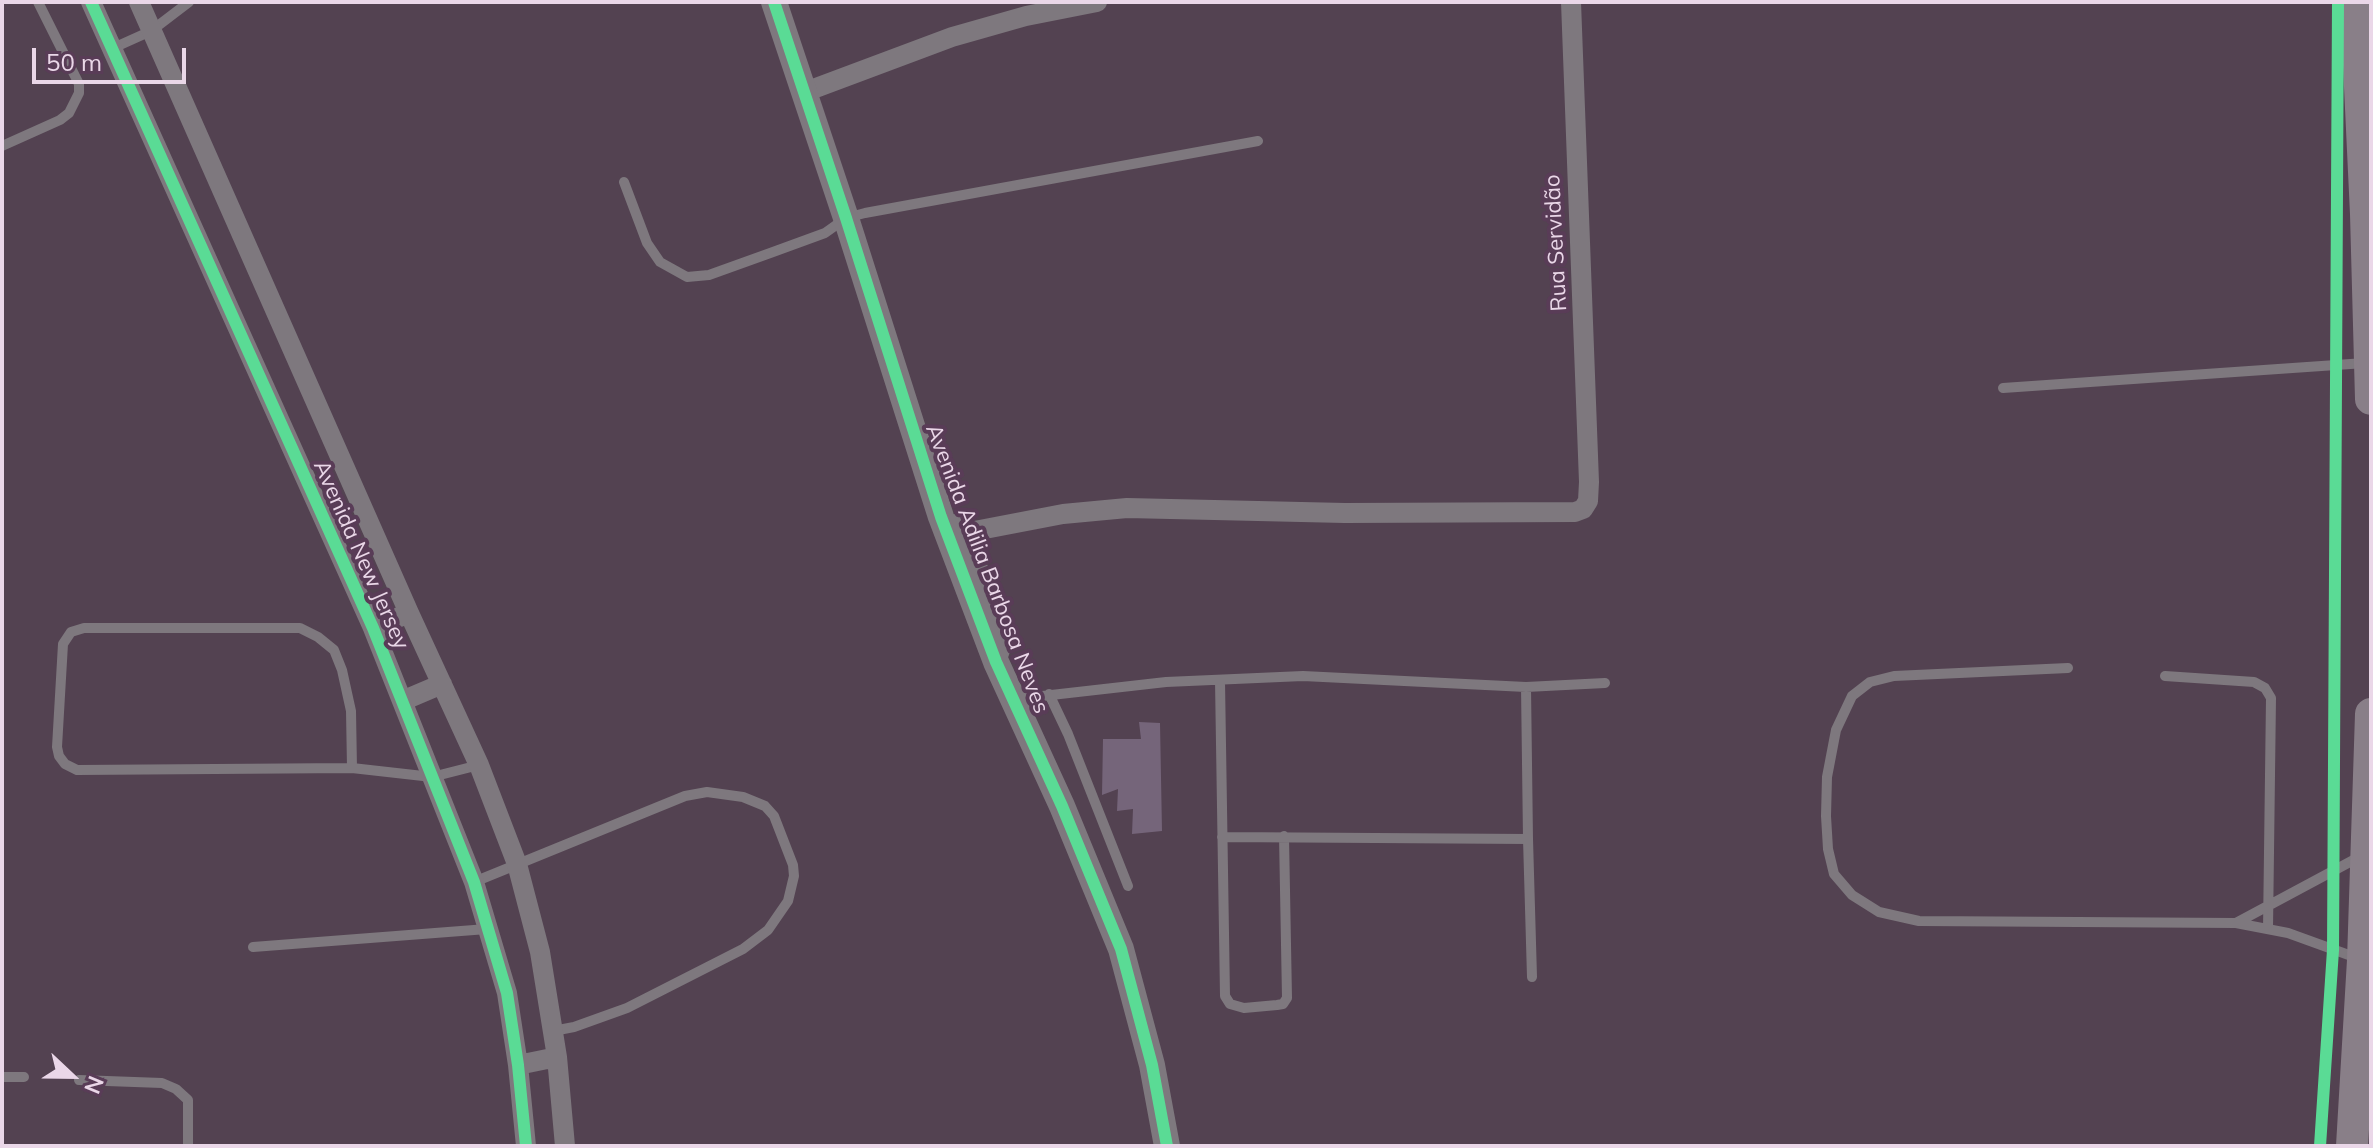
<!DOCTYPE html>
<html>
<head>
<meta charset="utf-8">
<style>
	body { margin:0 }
	#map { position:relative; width:2373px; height:1148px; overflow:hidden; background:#534251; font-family:Mulish,sans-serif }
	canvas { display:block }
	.frame { position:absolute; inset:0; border:4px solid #ead7e8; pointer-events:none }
	.north { position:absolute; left:32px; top:1036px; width:80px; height:80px; -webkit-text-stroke:6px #593c57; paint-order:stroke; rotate:112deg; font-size:22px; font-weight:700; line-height:32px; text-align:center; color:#ead7e8 }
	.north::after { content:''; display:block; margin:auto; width:28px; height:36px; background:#ead7e8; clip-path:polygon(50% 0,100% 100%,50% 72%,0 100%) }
	.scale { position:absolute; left:32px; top:48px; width:154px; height:36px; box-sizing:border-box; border:4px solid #ead7e8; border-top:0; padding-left:10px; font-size:24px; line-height:28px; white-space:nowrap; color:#ead7e8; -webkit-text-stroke:6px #593c57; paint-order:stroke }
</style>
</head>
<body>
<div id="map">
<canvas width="2373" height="1148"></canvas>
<div class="frame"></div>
<div class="north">N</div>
<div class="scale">50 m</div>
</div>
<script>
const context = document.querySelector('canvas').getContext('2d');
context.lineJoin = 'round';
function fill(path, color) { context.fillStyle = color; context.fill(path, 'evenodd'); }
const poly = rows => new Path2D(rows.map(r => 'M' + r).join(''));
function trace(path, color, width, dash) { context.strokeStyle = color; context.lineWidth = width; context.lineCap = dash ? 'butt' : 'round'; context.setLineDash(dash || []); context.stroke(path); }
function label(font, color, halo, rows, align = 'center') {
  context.font = font + ' Mulish,sans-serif'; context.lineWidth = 8; context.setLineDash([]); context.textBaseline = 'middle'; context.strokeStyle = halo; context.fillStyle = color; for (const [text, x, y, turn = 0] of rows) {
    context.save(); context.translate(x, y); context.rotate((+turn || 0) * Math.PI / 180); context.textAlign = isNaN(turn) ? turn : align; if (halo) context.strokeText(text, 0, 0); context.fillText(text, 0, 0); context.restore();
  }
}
fill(poly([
	[1139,722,1160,723,1162,831,1132,834,1133,809,1117,811,1118,789,1102,795,1103,739,1141,739]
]), '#75657a');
trace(poly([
	[111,49,151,31,189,2],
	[2,146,60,120,69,113,79,93,79,84,38,2],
	[624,182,647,243,660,262,687,277,709,275,773,252,825,233,846,218,865,213,1258,141],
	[2003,388,2365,363],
	[2068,668,1894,676,1870,682,1852,696,1836,730,1827,777,1826,816,1828,849,1834,874,1852,895,1879,912,1919,921,2236,923,2288,933,2357,958],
	[2165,676,2254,682,2265,688,2271,698,2268,929],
	[1220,681,1225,996,1230,1004,1244,1008,1277,1005,1283,1004,1287,998,1284,836],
	[1049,694,1068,734,1128,886],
	[1016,699,1166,682,1303,676,1526,687,1605,683],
	[352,768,77,770,65,764,59,756,57,747,63,644,71,632,84,628,300,628,318,637,334,650,342,670,351,711,352,768,432,777,479,765],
	[1222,837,1528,839,1526,687],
	[1528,839,1532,977],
	[474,882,685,796,707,792,743,797,765,806,774,816,793,865,794,876,788,901,768,930,743,949,627,1008,574,1027,553,1031],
	[2236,923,2361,856],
	[253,947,487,929],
	[2,1077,24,1077],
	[79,1080,162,1083,176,1089,188,1100,188,1146]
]), '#7e787e', 10);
trace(poly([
	[91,2,373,628,474,882,507,993,518,1065,526,1146],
	[139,2,409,613,479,765,517,864,540,952,557,1057,565,1146],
	[805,92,952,37,1026,16,1097,2],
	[955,524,964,533,1003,632,1003,641,996,662],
	[964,533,1063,514,1127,508,1345,513,1575,512,1583,509,1588,501,1589,482,1571,2],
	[373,628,409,613],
	[402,701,442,684],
	[518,1065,557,1057]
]), '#7e787e', 20);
trace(poly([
	[774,2,846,218,941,517,996,662,1062,806,1121,949,1152,1065,1167,1146]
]), '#7e787e', 26);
trace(poly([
	[2356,2,2366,214,2371,399],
	[2352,1146,2363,960,2371,714]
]), '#897f88', 32);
trace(poly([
	[91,2,373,628,474,882,507,993,518,1065,526,1146],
	[774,2,846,218,941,517,996,662,1062,806,1121,949,1152,1065,1167,1146],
	[2320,1146,2333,950,2338,2]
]), '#5adb95', 12);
label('22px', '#ead7e8', '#593c57', [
	["Rua Servidão",1556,243,-93],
	["Avenida New Jersey",361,555,66],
	["Avenida Adilia Barbosa Neves",987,569,69]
]);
</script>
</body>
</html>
